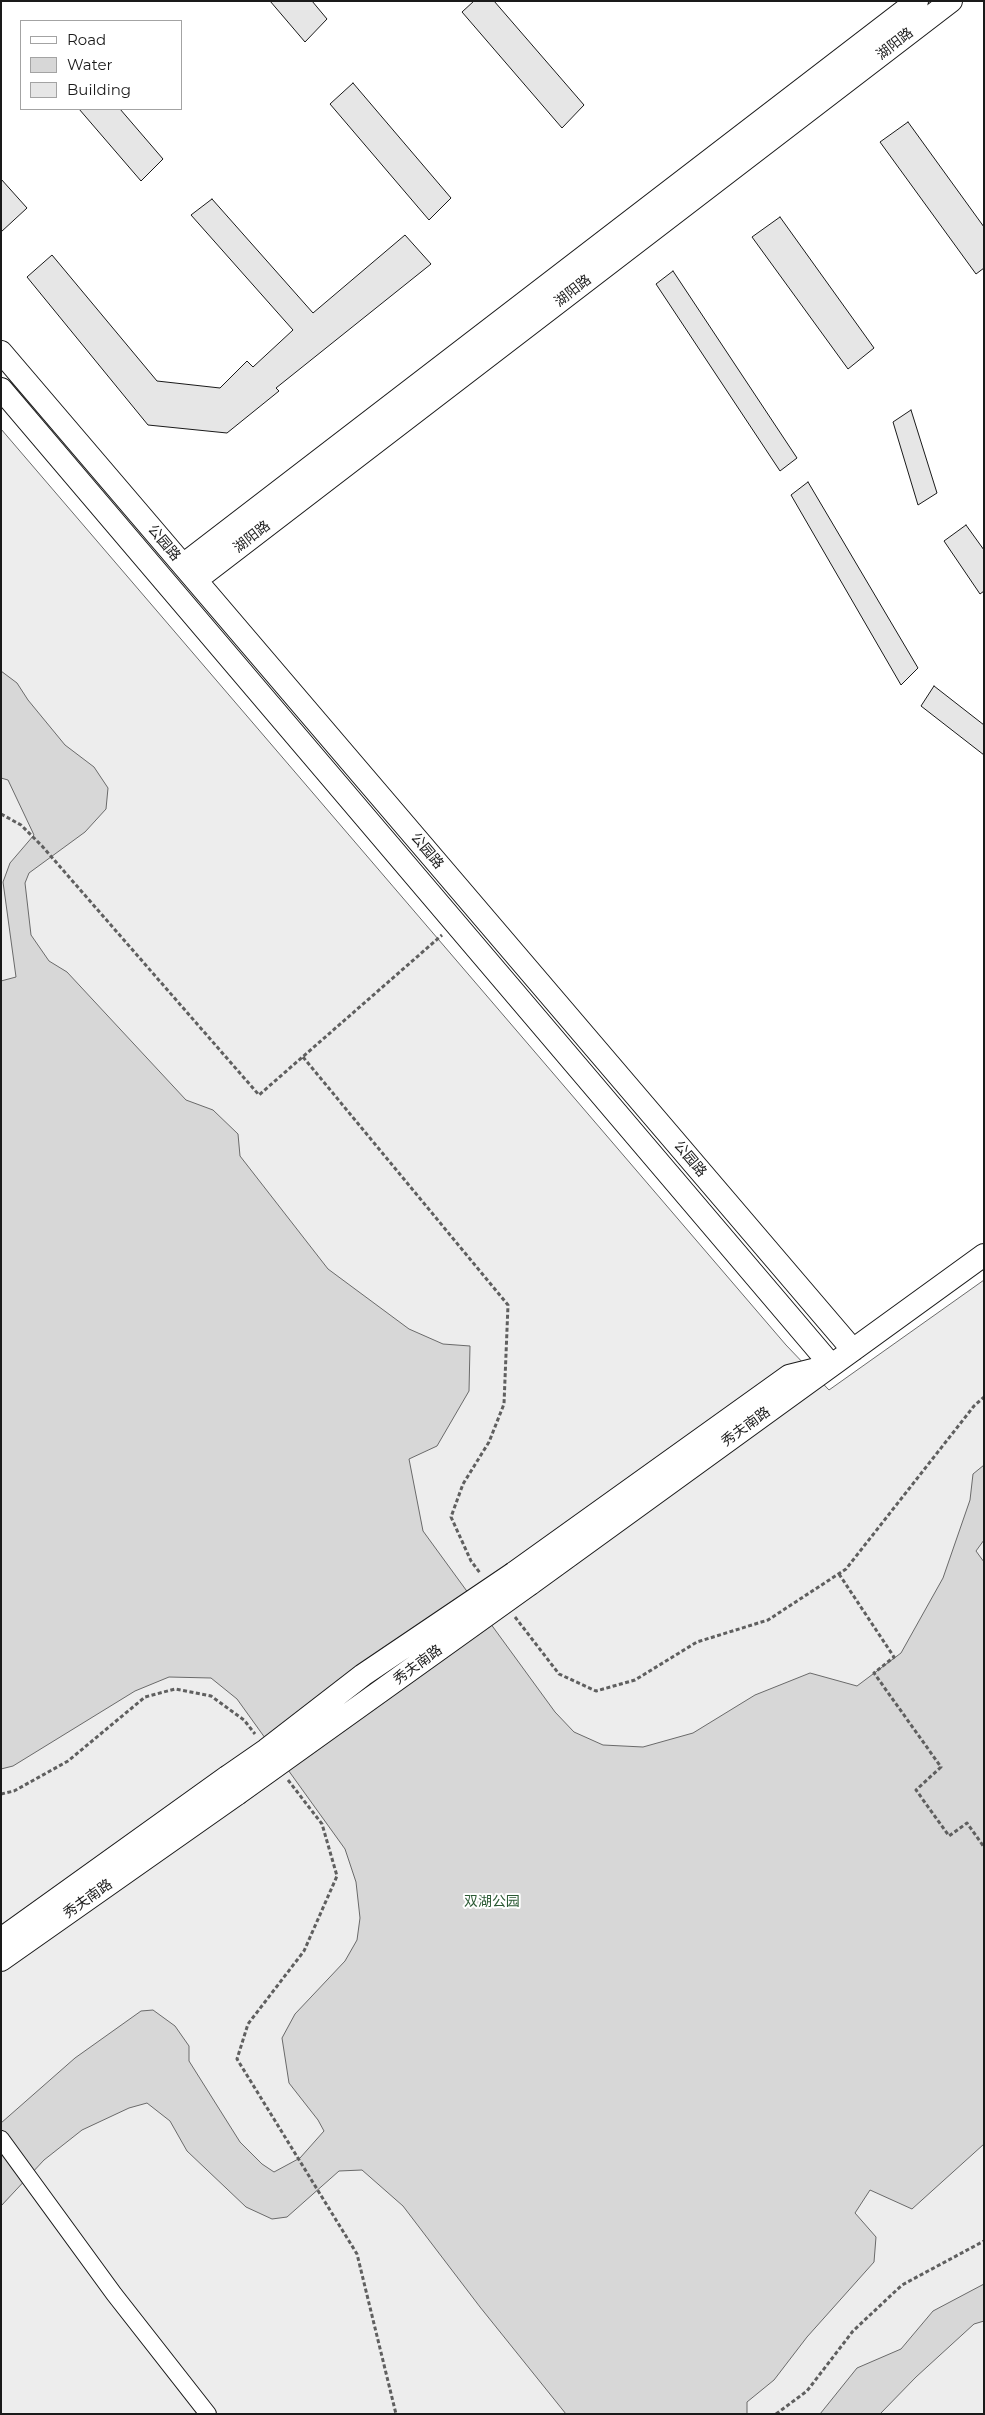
<!DOCTYPE html>
<html>
<head>
<meta charset="utf-8">
<style>
	body { margin:0 }
	#map { position:relative; width:985px; height:2415px; overflow:hidden; background:#fff; font-family:Montserrat,sans-serif }
	canvas { display:block }
	.frame { position:absolute; inset:0; border:2px solid #1a1a1a; pointer-events:none }
	.legend { position:absolute; left:20px; top:20px; width:162px; height:90px; box-sizing:border-box; background:#fff; border:1px solid #a3a3a3; margin:0; padding:6px 9px; list-style:none; font-size:15px; color:#1a1a1a }
	.legend li { display:flex; align-items:center; gap:10px; height:25px }
	.legend b { width:25px; border:1px solid #a3a3a3 }
</style>
</head>
<body>
<div id="map">
<canvas width="985" height="2415"></canvas>
<div class="frame"></div>
<ul class="legend">
<li><b style="height:6px;background:#fff"></b>Road</li>
<li><b style="height:14px;background:#d7d7d7"></b>Water</li>
<li><b style="height:14px;background:#e6e6e6"></b>Building</li>
</ul>
</div>
<script>
const context = document.querySelector('canvas').getContext('2d');
context.lineJoin = 'round';
function fill(path, color) { context.fillStyle = color; context.fill(path, 'evenodd'); }
const poly = rows => new Path2D(rows.map(r => 'M' + r).join(''));
function trace(path, color, width, dash) { context.strokeStyle = color; context.lineWidth = width; context.lineCap = dash ? 'butt' : 'round'; context.setLineDash(dash || []); context.stroke(path); }
function label(font, color, halo, rows, align = 'center') {
  context.font = font + ' Montserrat,"Noto Sans SC",sans-serif'; context.lineWidth = 4; context.setLineDash([]); context.textBaseline = 'middle'; context.strokeStyle = halo; context.fillStyle = color; for (const [text, x, y, turn = 0] of rows) {
    context.save(); context.translate(x, y); context.rotate((+turn || 0) * Math.PI / 180); context.textAlign = isNaN(turn) ? turn : align; if (halo) context.strokeText(text, 0, 0); context.fillText(text, 0, 0); context.restore();
  }
}
const built = poly([
	[1,429,786,1345,829,1390,984,1280,984,2414,1,2414,1,429]
]);
fill(built, '#ededed');
trace(built, '#6a6a6a', 1);
const water = poly([
	[1,671,17,683,28,700,65,745,94,767,108,788,106,809,85,832,29,873,25,883,31,935,49,961,67,972,186,1100,213,1110,238,1134,240,1156,328,1269,409,1329,443,1344,470,1346,469,1391,437,1446,409,1459,423,1531,555,1712,574,1732,603,1745,643,1747,693,1733,755,1695,810,1673,857,1686,901,1653,943,1578,970,1500,973,1474,984,1465,984,1540,976,1551,984,1562,984,2144,912,2209,870,2190,855,2213,876,2237,874,2262,807,2337,774,2380,747,2402,747,2414,566,2414,480,2307,403,2206,362,2170,339,2171,287,2217,272,2219,246,2207,187,2151,170,2121,147,2103,129,2108,82,2130,44,2160,1,2206,1,2123,75,2058,141,2011,153,2010,175,2026,189,2046,189,2061,240,2142,262,2164,274,2172,300,2158,324,2131,318,2120,289,2083,282,2038,295,2014,345,1961,357,1940,360,1918,356,1882,345,1849,237,1699,211,1678,169,1677,135,1691,13,1766,1,1769,1,981,16,977,3,882,10,863,34,835,8,780,1,778,1,671],
	[984,2284,984,2321,974,2324,916,2377,880,2414,820,2414,857,2368,901,2349,933,2311,984,2284]
]);
fill(water, '#d7d7d7');
trace(water, '#6a6a6a', 1);
const building = poly([
	[270,1,312,1,327,19,305,42,270,1],
	[474,1,494,1,584,105,562,128,462,12,474,1],
	[353,83,451,198,429,220,330,104,353,83],
	[79,109,120,109,163,159,141,181,79,109],
	[908,122,984,227,984,268,976,274,880,142,908,122],
	[1,179,27,208,1,232,1,179],
	[212,199,313,313,405,235,431,264,276,388,279,391,227,433,148,425,27,277,52,255,157,381,220,388,247,361,253,367,293,330,191,215,212,199],
	[780,217,874,348,848,369,752,237,780,217],
	[673,271,797,458,780,471,656,284,673,271],
	[911,410,937,493,918,505,893,422,911,410],
	[808,482,918,668,901,685,791,495,808,482],
	[966,525,984,550,984,591,980,594,944,541,966,525],
	[934,686,984,725,984,755,921,706,934,686]
]);
fill(building, '#e6e6e6');
trace(building, '#1a1a1a', 1);
const street = poly([
	[1,2139,114,2294,208,2414]
]);
const secondary = poly([
	[1,352,853,1350],
	[1,389,831,1365],
	[183,565,917,1],
	[196,580,951,1],
	[514,1573,789,1376,821,1368],
	[530,1584,984,1255],
	[1,1939,227,1777],
	[1,1960,237,1794]
]);
trace(street, '#1a1a1a', 18);
trace(secondary, '#1a1a1a', 24);
trace(poly([
	[1,814,21,825,42,846,259,1095,442,935],
	[303,1057,508,1305,504,1404,489,1442,463,1484,451,1517,471,1561,480,1573],
	[839,1574,894,1657,874,1673,941,1767,916,1790,949,1836,967,1823,984,1847],
	[515,1617,559,1674,596,1691,635,1680,697,1642,768,1620,846,1569,974,1406,984,1397],
	[288,1780,322,1824,337,1876,304,1951,248,2024,237,2059,357,2254,396,2414],
	[1,1794,14,1791,68,1761,145,1697,175,1689,211,1696,244,1720,255,1734],
	[776,2414,807,2391,853,2331,902,2285,984,2241]
]), '#5f5f5f', 3, [4, 2.5]);
trace(street, '#fff', 16);
trace(secondary, '#fff', 22);
const secondaryBridge = poly([
	[227,1777,266,1750,363,1675,514,1573],
	[237,1794,530,1584]
]);
trace(secondaryBridge, '#1a1a1a', 24, []);
trace(secondaryBridge, '#fff', 22);
label('14px', '#1a1a1a', '#fff', [
	["湖阳路",895,44,-38],
	["湖阳路",573,291,-38],
	["湖阳路",252,537,-38],
	["公园路",164,543,50],
	["公园路",427,851,50],
	["公园路",690,1159,50],
	["秀夫南路",746,1427,-36],
	["秀夫南路",418,1665,-36],
	["秀夫南路",88,1899,-35]
]);
label('14px', '#2b5a34', '#fff', [
	["双湖公园",492,1902]
]);
</script>
</body>
</html>
